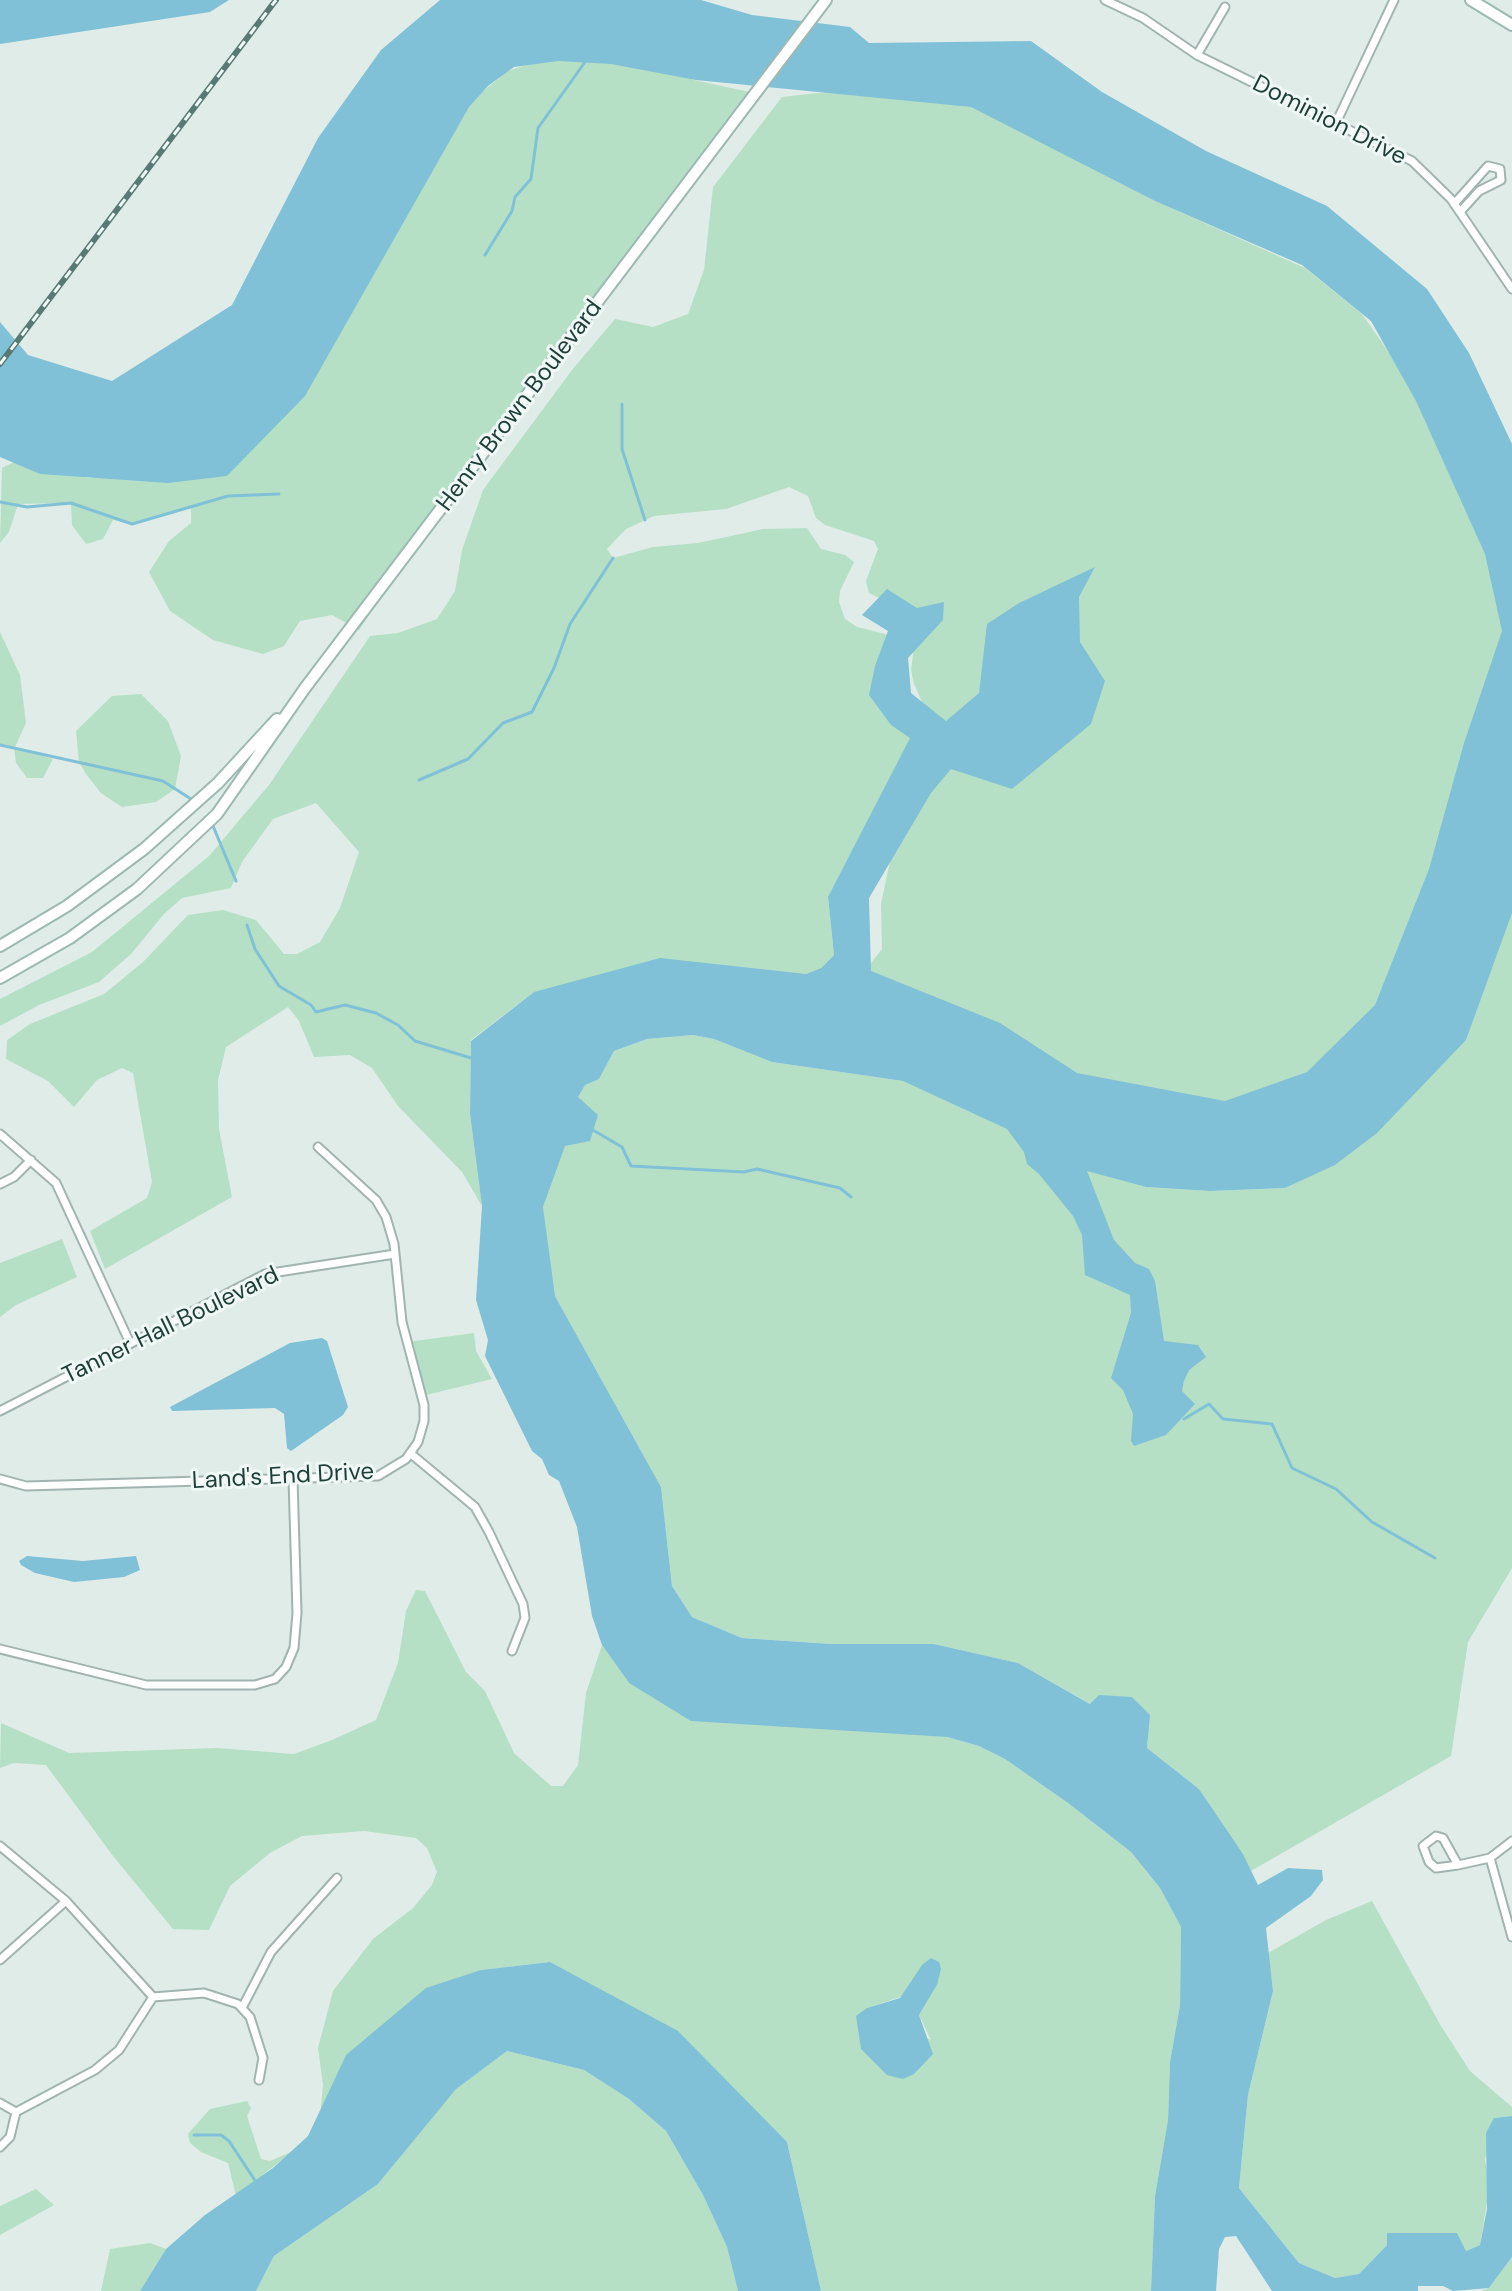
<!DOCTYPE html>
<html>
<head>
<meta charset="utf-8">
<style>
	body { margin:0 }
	canvas { display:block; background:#dfece8 }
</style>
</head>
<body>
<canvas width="1512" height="2291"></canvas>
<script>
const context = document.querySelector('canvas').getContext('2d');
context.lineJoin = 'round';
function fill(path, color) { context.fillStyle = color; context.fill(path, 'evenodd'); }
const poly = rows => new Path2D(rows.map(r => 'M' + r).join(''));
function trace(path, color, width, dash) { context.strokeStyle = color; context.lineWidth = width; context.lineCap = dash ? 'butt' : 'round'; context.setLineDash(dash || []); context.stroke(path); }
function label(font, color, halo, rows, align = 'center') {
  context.font = font + ' "DM Sans",sans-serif'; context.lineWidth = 6; context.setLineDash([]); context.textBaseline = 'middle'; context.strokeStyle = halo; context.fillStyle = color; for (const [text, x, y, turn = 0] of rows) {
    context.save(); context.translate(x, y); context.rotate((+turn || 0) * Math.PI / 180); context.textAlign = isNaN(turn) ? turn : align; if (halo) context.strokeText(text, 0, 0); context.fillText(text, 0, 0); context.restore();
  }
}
fill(poly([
	[557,55,673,70,694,80,759,94,416,546,359,630,332,615,300,621,284,646,263,654,213,640,170,611,149,572,169,541,191,523,191,507,132,524,113,520,103,539,86,544,72,525,71,503,18,504,9,532,0,543,2,468,14,462,88,478,137,477,342,330,470,102,508,71],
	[836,91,963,93,1153,200,1305,268,1362,314,1397,364,1461,481,1510,625,1376,1030,1207,1139,863,973,882,949,881,904,893,847,952,722,939,719,925,708,914,684,911,670,918,617,869,593,866,581,878,549,874,541,825,525,816,518,808,496,789,487,726,509,654,516,626,529,607,549,613,558,653,547,698,543,763,529,807,528,821,549,845,555,854,562,840,591,839,602,845,619,857,627,889,635,921,740,828,898,834,955,821,968,806,974,534,992,471,1040,470,1114,482,1206,462,1172,398,1106,372,1068,350,1055,314,1057,299,1021,288,1007,226,1047,218,1080,219,1129,232,1197,105,1269,90,1231,147,1198,152,1182,133,1073,122,1068,97,1080,74,1107,48,1081,6,1059,7,1040,30,1024,104,994,143,962,188,915,223,910,256,920,284,954,297,954,320,942,340,908,359,852,316,803,273,819,242,862,231,888,182,898,164,914,131,954,99,982,39,1005,0,1026,0,999,92,952,209,856,269,785,370,636,398,633,437,619,455,591,462,550,483,490,572,370,615,319,653,327,688,314,704,270,713,187,782,97],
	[0,632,20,675,26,723,15,747,53,759,43,778,27,778,16,763,14,748,0,745],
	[141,694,168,721,181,756,175,789,156,802,122,807,101,793,86,774,79,762,76,731,112,696],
	[1512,907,1512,1568,1468,1642,1451,1756,1251,1871,1199,1789,1147,1748,1149,1715,1091,1704,1018,1663,934,1644,831,1644,742,1638,692,1617,672,1586,661,1487,555,1296,550,1269,543,1207,578,1097,585,1084,599,1079,614,1051,647,1039,693,1035,714,1039,772,1062,903,1081,970,1104,1087,1170,1146,1187,1210,1191,1285,1188,1466,1040],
	[62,1239,77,1277,16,1305,0,1317,0,1263],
	[474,1333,476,1351,492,1379,422,1396,407,1342],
	[416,1590,425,1591,466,1672,485,1691,514,1753,551,1786,563,1786,578,1765,586,1693,602,1645,629,1683,903,1733,947,1737,979,1746,1005,1759,1068,1803,1131,1852,1160,1888,1181,1927,1180,2005,1170,2062,1168,2120,1155,2196,1151,2291,821,2291,787,2142,550,1962,481,1970,346,2055,320,2117,323,2085,318,2048,333,1991,373,1939,413,1908,432,1885,437,1872,427,1848,416,1838,364,1831,302,1836,270,1853,230,1886,209,1930,173,1929,113,1856,46,1765,14,1763,0,1768,1,1723,69,1753,217,1748,294,1754,332,1740,376,1720,398,1663,406,1611],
	[937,1985,919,2015,931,2040,867,2008],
	[1372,1901,1441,2026,1470,2071,1512,2107,1512,2116,1494,2118,1485,2160,1490,2184,1480,2245,1466,2251,1387,2234,1387,2245,1359,2274,1335,2278,1299,2263,1239,2188,1248,2095,1273,1991,1268,1953,1326,1920],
	[507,2051,584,2070,629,2099,666,2131,703,2195,727,2247,738,2291,256,2291,274,2256,378,2184,456,2088],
	[247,2101,251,2108,247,2116,261,2159,270,2161,293,2151,236,2196,228,2163,201,2152,190,2143,188,2134,210,2109],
	[36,2189,54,2205,0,2235,0,2206],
	[150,2243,166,2249,140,2291,101,2291,110,2249],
	[1512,2257,1512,2291,1481,2291,1489,2288]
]), '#b6e0c5');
fill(poly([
	[0,0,229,0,210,12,0,44],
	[440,0,701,0,752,15,850,27,869,43,1031,41,1102,92,1206,151,1327,206,1427,289,1469,353,1512,444,1512,913,1466,1040,1377,1133,1335,1165,1285,1188,1210,1191,1146,1187,1087,1171,1114,1240,1135,1263,1149,1269,1155,1281,1164,1341,1198,1345,1206,1357,1189,1370,1184,1381,1182,1391,1195,1404,1166,1435,1134,1446,1131,1441,1133,1414,1123,1390,1111,1378,1131,1313,1130,1295,1085,1275,1082,1235,1073,1216,1039,1174,1027,1164,1024,1152,1007,1129,903,1081,772,1062,714,1039,693,1035,647,1039,614,1051,599,1079,585,1085,578,1097,598,1115,590,1141,565,1146,543,1207,555,1296,661,1487,672,1586,692,1617,742,1638,831,1644,934,1644,1018,1663,1090,1704,1099,1695,1132,1697,1150,1715,1147,1748,1199,1789,1243,1854,1258,1885,1288,1868,1322,1870,1323,1880,1311,1896,1266,1928,1273,1991,1248,2095,1239,2188,1299,2263,1335,2278,1359,2274,1387,2245,1387,2233,1457,2233,1466,2251,1480,2245,1487,2209,1486,2133,1494,2118,1512,2116,1512,2257,1489,2288,1453,2291,1443,2286,1418,2286,1418,2291,1272,2291,1236,2236,1225,2237,1219,2249,1216,2291,1151,2291,1155,2196,1168,2120,1170,2062,1180,2005,1181,1927,1160,1888,1131,1852,1068,1803,1005,1759,979,1746,947,1737,691,1721,629,1683,602,1645,592,1616,577,1527,559,1481,549,1475,542,1459,532,1451,485,1356,488,1340,476,1300,482,1206,470,1114,471,1041,534,992,660,958,806,974,821,968,834,955,828,897,910,738,891,725,869,695,875,666,888,631,862,615,887,589,917,608,944,602,943,620,908,658,911,693,946,721,979,693,987,624,1019,603,1095,567,1079,597,1080,642,1105,681,1091,724,1012,789,951,769,931,793,869,898,871,971,1000,1023,1077,1073,1225,1101,1307,1072,1375,1005,1429,869,1464,743,1502,631,1485,554,1416,401,1371,321,1302,265,1155,201,971,107,696,80,611,64,558,61,514,67,488,86,469,107,305,396,227,476,168,483,40,474,0,457,0,322,28,355,112,381,232,305,318,138,381,50],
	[322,1338,327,1341,348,1407,343,1415,291,1451,287,1448,284,1414,275,1408,172,1411,170,1407,290,1343],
	[27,1556,83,1561,136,1556,140,1570,124,1577,74,1582,35,1573,21,1565,19,1561],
	[931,1958,939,1962,941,1969,937,1985,919,2015,933,2054,914,2074,903,2079,887,2075,861,2049,856,2016,867,2008,900,1998,922,1965],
	[550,1962,678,2031,787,2142,821,2291,738,2291,727,2247,703,2195,666,2131,629,2099,584,2070,507,2051,456,2089,378,2184,274,2256,256,2291,140,2291,166,2249,205,2215,273,2168,308,2136,346,2055,426,1988,481,1970]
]), '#81c1d7');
trace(poly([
	[485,255,512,211,515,197,531,179,538,128,585,62],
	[622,404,622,449,645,520],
	[0,502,27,507,71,503,132,524,228,496,279,494],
	[0,745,163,781,191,799],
	[419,780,468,759,503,723,532,712,554,668,570,624,613,558],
	[213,826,236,881],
	[247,925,255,949,279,986,311,1005,316,1012,345,1005,376,1013,398,1025,415,1041,471,1058],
	[593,1130,622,1147,631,1166,744,1172,757,1169,840,1188,851,1197],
	[1184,1419,1209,1404,1223,1419,1272,1424,1292,1468,1336,1489,1372,1522,1435,1558],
	[194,2135,221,2135,229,2141,256,2182]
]), '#81c1d7', 3);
const street = poly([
	[1105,0,1143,18,1197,55,1412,161,1451,199,1512,289],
	[1197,55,1225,7],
	[1336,123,1394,0],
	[1454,204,1488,166,1500,169,1501,180,1479,191,1460,212],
	[0,1134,56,1183,130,1343],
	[0,1184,14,1177,31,1160],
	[0,1411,265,1274,395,1254],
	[410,1453,475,1507,489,1532,523,1604,525,1618,512,1651],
	[0,1479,26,1486,378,1476,406,1459,418,1442,424,1421,424,1405,402,1322,394,1244,386,1217,376,1200,318,1147],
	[0,1649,146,1685,255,1685,275,1679,286,1667,294,1648,297,1613,293,1479],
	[0,1846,66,1901],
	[1490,1858,1512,1937],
	[1490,1858,1512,1841],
	[1458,1865,1443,1838,1436,1836,1423,1846,1429,1862,1436,1868,1458,1865,1490,1858],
	[0,1960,66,1901,153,1997],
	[153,1997,204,1993,238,2004,250,2017,263,2058,259,2080],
	[242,2008,271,1952,337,1878],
	[0,2103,16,2112,95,2070,119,2050,153,1997],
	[0,2147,10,2137,16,2112]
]);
const secondary = poly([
	[1471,0,1512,25],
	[0,946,67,906,144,849,218,783,277,719],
	[0,978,70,938,137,889,217,814,305,688,826,0]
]);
trace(street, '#a1b4b0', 11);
trace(secondary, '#9cb9b2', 14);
trace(street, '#fff', 7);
trace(secondary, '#fff', 10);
const rail = poly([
	[0,364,276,0]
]);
trace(rail, '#597a74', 6);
trace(rail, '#f0f8f5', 3, [9]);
label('24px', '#1e3e39', '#f0f8f5', [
	["Dominion Drive",1329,121,27],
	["Henry Brown Boulevard",520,406,-53],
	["Tanner Hall Boulevard",171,1326,-26],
	["Land's End Drive",283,1477,-3]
]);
</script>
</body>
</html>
